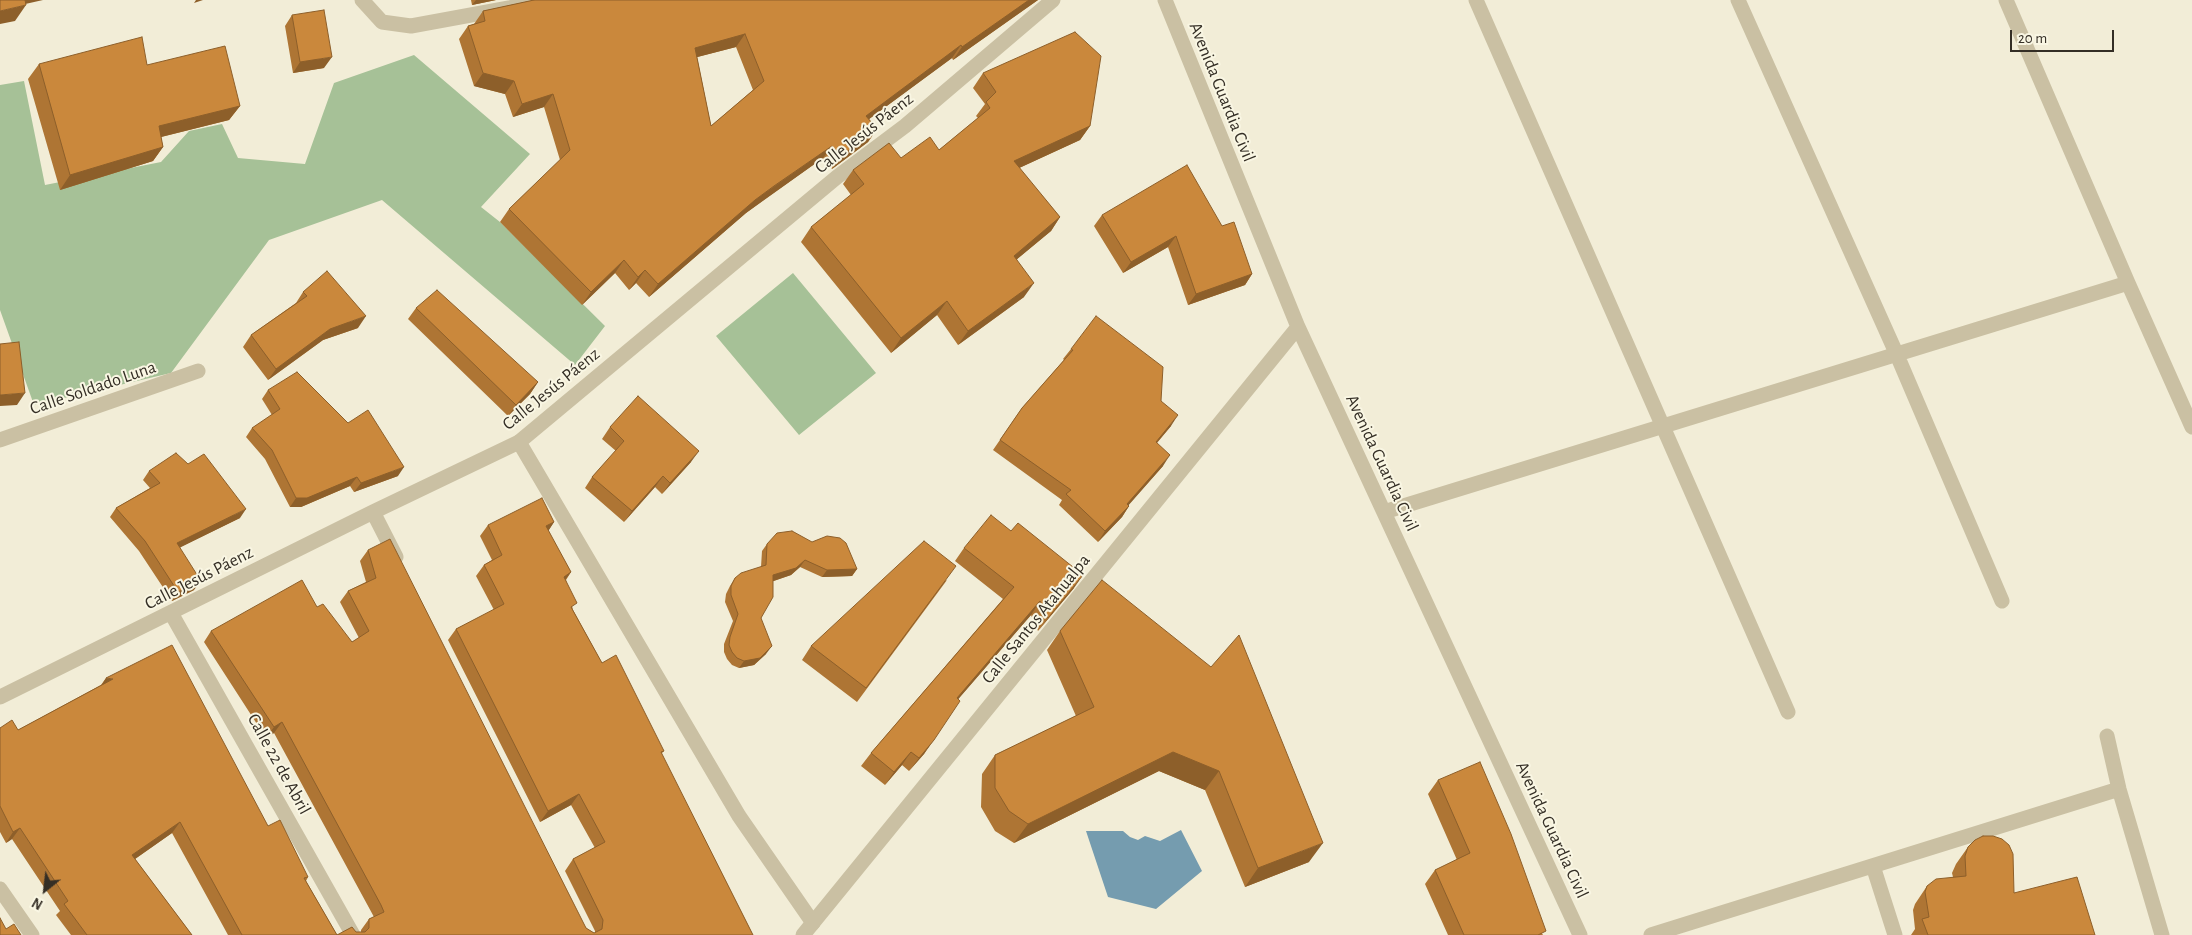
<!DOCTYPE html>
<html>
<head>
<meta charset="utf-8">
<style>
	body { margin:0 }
	#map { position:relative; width:2192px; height:935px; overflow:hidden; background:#f2edd7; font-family:"Alegreya Sans",sans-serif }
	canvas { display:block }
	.north { position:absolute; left:20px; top:865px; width:50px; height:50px; -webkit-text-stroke:4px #f9f6e3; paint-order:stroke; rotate:209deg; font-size:14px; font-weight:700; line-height:20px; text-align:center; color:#342e25 }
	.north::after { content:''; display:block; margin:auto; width:18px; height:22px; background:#342e25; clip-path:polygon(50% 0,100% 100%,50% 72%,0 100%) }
	.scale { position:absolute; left:2010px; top:30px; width:104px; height:22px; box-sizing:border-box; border:2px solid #342e25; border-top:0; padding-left:6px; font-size:15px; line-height:18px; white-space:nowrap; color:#342e25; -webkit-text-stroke:4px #f9f6e3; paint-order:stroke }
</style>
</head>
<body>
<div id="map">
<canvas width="2192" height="935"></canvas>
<div class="north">N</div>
<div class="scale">20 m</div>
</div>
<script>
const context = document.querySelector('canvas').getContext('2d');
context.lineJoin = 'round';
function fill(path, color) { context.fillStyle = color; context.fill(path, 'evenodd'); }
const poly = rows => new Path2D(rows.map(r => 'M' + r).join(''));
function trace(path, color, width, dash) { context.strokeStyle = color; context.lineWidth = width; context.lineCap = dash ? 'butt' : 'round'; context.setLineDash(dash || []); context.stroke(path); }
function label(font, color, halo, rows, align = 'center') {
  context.font = font + ' "Alegreya Sans",sans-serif'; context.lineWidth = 4; context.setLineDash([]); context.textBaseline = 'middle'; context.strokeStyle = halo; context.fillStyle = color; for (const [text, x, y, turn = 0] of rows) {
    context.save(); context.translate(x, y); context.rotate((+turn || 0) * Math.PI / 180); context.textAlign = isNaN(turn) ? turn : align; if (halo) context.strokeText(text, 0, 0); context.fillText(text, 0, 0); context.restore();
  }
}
fill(poly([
	[414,55,530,154,481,207,500,222,605,326,575,365,382,200,269,240,171,373,34,405,0,310,0,85,24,81,45,185,161,162,189,131,222,124,238,158,305,164,334,83],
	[793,273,876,373,799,435,716,336]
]), '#a6c197');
fill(poly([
	[1181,830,1202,871,1156,909,1108,897,1086,831,1123,831,1130,837,1138,840,1145,836,1160,841]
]), '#759caf');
trace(poly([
	[519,442,739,816,813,923]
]), '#cac0a3', 15);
trace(poly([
	[362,0,382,22,411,26,509,8,541,0],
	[1165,0,1298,327,1580,935],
	[1476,0,1788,712],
	[1738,0,1897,355,2002,601],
	[2006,0,2128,283,2192,427],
	[0,440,198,371],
	[373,512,396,557],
	[1384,512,2128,283],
	[171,613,353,935],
	[0,697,373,512,519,442,837,177,905,126,1053,0],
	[2107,736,2119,789,2162,935],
	[1873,866,1895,935],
	[0,889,32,935],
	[803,935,1298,327],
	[1651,935,2119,789]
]), '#cac0a3', 15);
fill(poly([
	[471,0,496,0,472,5],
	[534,0,1038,0,953,60,952,58,869,119,877,129,868,142,832,169,823,158,765,199,746,213,649,297,636,283,629,290,615,273,582,305,500,222,509,209,560,160,544,107,513,117,505,94,474,86,459,39,468,26,474,24,483,11],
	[736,47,753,90,711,126,697,57],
	[292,15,324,68,293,73,285,26],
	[39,64,147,65,240,106,229,120,161,137,163,147,153,161,60,190,28,79],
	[983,73,1090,126,1080,140,1019,168,1060,217,1051,231,1017,259,1024,297,958,345,937,315,891,353,801,242,811,227,851,195,843,184,853,170,901,158,939,150,978,118,976,116,985,104,973,88],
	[1102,215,1222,226,1252,274,1245,285,1188,305,1168,247,1123,273,1094,226],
	[303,292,358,328,323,340,268,380,243,347,251,335,296,303],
	[416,308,538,382,530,394,508,416,408,319],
	[1071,349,1161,401,1171,426,1157,443,1163,466,1128,505,1129,506,1122,517,1098,542,1059,505,1062,500,993,450,1022,408,1064,360,1063,359],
	[268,390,398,476,354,492,350,486,301,507,290,507,265,459,246,437,252,428,272,415,262,399],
	[610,427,691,462,662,494,655,487,624,522,585,488,592,477,616,451,602,439],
	[149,471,240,518,180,547,194,590,172,601,139,551,110,517,116,508,150,488,143,480],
	[554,522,548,531,571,572,566,580,573,610,602,663,664,751,661,754,753,935,228,935,172,833,135,859,192,935,71,935,56,915,60,911,12,839,6,843,0,832,0,728,18,730,101,685,106,678,268,826,308,877,306,881,337,935,361,932,361,930,369,919,374,917,274,733,266,738,204,642,211,631,317,607,352,642,359,638,340,602,348,591,366,582,360,561,368,550,586,928,594,933,595,933,595,931,565,871,573,859,595,848,571,805,540,822,448,640,456,629,494,610,476,576,484,565,492,560,480,536,488,525],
	[767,544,857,569,852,576,822,577,800,567,791,575,773,581,761,618,766,654,754,665,739,668,732,665,727,659,724,652,724,644,733,621,725,602,726,594,730,586,735,578,761,567,762,551],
	[964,548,1074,588,1038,631,1031,615,958,699,924,754,909,771,902,765,885,785,861,766,871,753,1003,599,955,561],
	[947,580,857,702,802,660,811,646],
	[1102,580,1309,862,1245,887,1205,790,1159,771,1014,843,995,831,981,807,982,774,995,755,1076,716,1047,650,1060,631],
	[1438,780,1543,935,1448,935,1425,884,1435,870,1457,860,1428,794],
	[1968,847,2014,893,2095,935,1911,935,1915,929,1913,910,1915,904,1927,886,1953,877,1952,873,1956,864]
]), '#ae7534');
fill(poly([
	[17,0,43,0,12,7],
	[196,0,203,0,194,3],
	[476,0,496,0,472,5],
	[1029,0,1038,0,953,60,962,47],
	[26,5,15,21,0,24,0,11],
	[745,34,736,47,686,60,695,48],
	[961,45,952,58,857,128,866,116],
	[332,57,324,68,293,73,300,62],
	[483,73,514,81,505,94,474,86],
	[553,94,544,107,513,117,522,104],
	[240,106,229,120,149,140,159,126],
	[1090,126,1080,140,1004,175,1014,161],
	[877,129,868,142,832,169,841,156],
	[832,146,823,158,746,213,649,297,658,284,755,200],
	[163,147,153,161,60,190,70,175],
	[1060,217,1051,231,1004,270,1014,256],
	[1176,236,1168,247,1123,273,1131,262],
	[624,260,615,273,582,305,591,292],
	[645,270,636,283,629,290,638,277],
	[1252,274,1245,285,1188,305,1196,294],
	[1034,283,1024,297,958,345,968,331],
	[947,301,937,315,891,353,901,338],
	[366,316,358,328,323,340,268,380,276,369,330,329],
	[538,382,530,394,508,416,516,405],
	[25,393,17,405,0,406,0,395],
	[1178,415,1171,426,1148,453,1156,442],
	[699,451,691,462,662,494,670,483],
	[1170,455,1163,466,1120,515,1127,504],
	[404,467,398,476,354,492,361,483],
	[663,476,655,487,624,522,632,511],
	[357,477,350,486,301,507,290,507,296,498],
	[1129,506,1122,517,1098,542,1105,531],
	[246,509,240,518,171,552,177,543],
	[554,522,547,533,546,526],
	[805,560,800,567,791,575,768,583,773,575],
	[857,569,852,576,822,577,827,570],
	[571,572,563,583,564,577],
	[1083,575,1074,588,1038,631,1048,618],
	[201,581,194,590,172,601,178,592],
	[1040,601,1031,615,948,711,957,698],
	[772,646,766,654,754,665,739,668,744,661],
	[106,678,113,679,99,689],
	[282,722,274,733,266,738,274,727],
	[934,740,924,754,909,771,919,758],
	[911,752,902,765,885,785,894,772],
	[1173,752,1219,771,1205,790,1159,771,1014,843,1028,824],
	[579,794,571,805,540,822,548,811],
	[180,822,172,833,125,866,132,855],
	[20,828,12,839,6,843,13,832],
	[1323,843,1309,862,1245,887,1258,868]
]), '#8d5f2a');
const building = poly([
	[0,0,25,0,26,5,0,11,0,0],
	[534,0,1029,0,962,47,961,45,866,116,877,129,841,156,832,146,774,186,755,200,658,284,645,270,638,277,624,260,591,292,509,209,570,150,553,94,522,104,514,81,483,73,468,26,485,21,483,11,534,0],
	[745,34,764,81,711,126,695,48,745,34],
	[324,10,332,57,300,62,292,15,324,10],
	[1075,32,1101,56,1090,126,1014,161,1060,217,1014,256,1034,283,968,331,947,301,901,338,811,227,864,184,853,170,889,143,901,158,930,137,939,150,990,108,986,102,996,92,983,73,1075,32],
	[142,37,147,65,225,46,240,106,159,126,163,147,70,175,39,64,142,37],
	[1187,165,1222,226,1234,222,1252,274,1196,294,1176,236,1131,262,1102,215,1187,165],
	[327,271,366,316,330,329,276,369,251,335,307,296,303,292,327,271],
	[437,290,538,382,516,405,416,308,437,290],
	[1096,316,1163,367,1161,401,1178,415,1156,442,1170,455,1127,504,1129,506,1105,531,1066,494,1071,490,1000,440,1022,408,1073,350,1071,349,1096,316],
	[19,342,25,393,0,395,0,344,19,342],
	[297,372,348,423,368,410,404,467,361,483,357,477,307,498,296,498,272,450,252,428,280,409,268,390,297,372],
	[638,396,699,451,670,483,663,476,632,511,592,477,624,441,610,427,638,396],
	[176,453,188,464,204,454,246,509,177,543,201,581,178,592,145,541,116,508,160,483,149,471,176,453],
	[542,498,554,522,546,526,571,572,564,577,577,603,571,607,602,663,616,655,664,751,661,752,753,935,242,935,180,822,132,855,192,935,87,935,64,904,68,901,20,828,13,832,0,806,0,728,12,720,18,730,113,679,106,678,172,645,268,826,280,820,308,877,304,878,337,935,352,927,356,932,365,932,369,928,369,919,384,912,381,905,282,722,274,727,211,631,302,580,317,607,323,604,352,642,369,631,348,591,376,578,368,550,390,539,586,928,594,933,602,929,603,920,573,859,605,842,579,794,548,811,456,629,504,604,484,565,502,555,488,525,542,498],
	[991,515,1011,531,1018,523,1083,575,1048,618,1040,601,957,698,960,701,934,740,919,758,911,752,894,772,871,753,1014,587,964,548,991,515],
	[792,531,812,542,827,536,840,538,846,543,857,569,827,570,805,560,796,568,773,575,773,597,761,618,772,646,760,658,744,661,737,658,732,652,729,645,730,637,738,614,731,595,731,586,735,578,741,573,766,565,767,544,777,533,792,531],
	[924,541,956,566,866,688,811,646,924,541],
	[1102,580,1211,667,1239,635,1323,843,1258,868,1219,771,1173,752,1028,824,1009,811,995,788,995,755,1094,707,1060,631,1102,580],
	[1480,762,1511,834,1546,931,1538,935,1464,935,1435,870,1470,853,1438,780,1480,762],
	[1983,836,1993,836,2002,839,2009,845,2013,854,2014,893,2077,877,2095,935,1928,935,1922,919,1929,917,1925,892,1927,886,1936,879,1966,876,1965,856,1968,847,1975,840,1983,836],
	[0,918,6,929,14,924,21,935,0,935,0,918]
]);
fill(building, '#ca883c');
trace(building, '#8d5f2a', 1);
label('18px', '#342e25', '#f9f6e3', [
	["Avenida Guardia Civil",1222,92,68],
	["Calle Jesús Páenz",864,133,-38],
	["Calle Soldado Luna",93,388,-19],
	["Calle Jesús Páenz",551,389,-39],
	["Avenida Guardia Civil",1382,463,65],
	["Calle Jesús Páenz",199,578,-27],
	["Calle Santos Atahualpa",1036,619,-51],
	["Calle 22 de Abril",279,764,61],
	["Avenida Guardia Civil",1552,830,65]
]);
</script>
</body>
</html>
